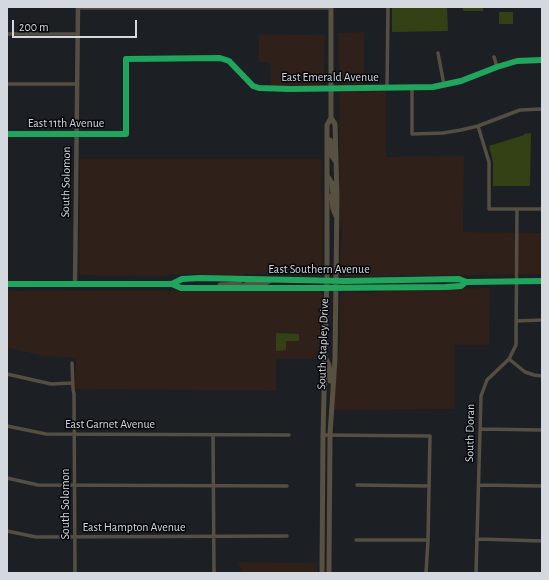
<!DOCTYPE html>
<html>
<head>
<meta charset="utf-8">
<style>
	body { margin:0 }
	#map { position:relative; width:549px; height:580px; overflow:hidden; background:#1c1f24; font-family:"Alegreya Sans",sans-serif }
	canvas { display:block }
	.frame { position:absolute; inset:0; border:8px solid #d4d9df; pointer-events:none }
	.scale { position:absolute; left:12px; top:20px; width:125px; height:18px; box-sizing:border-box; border:2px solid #d4d9df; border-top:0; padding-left:5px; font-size:12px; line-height:14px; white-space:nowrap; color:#d4d9df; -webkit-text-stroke:3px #06080c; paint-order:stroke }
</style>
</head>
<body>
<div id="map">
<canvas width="549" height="580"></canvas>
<div class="frame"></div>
<div class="scale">200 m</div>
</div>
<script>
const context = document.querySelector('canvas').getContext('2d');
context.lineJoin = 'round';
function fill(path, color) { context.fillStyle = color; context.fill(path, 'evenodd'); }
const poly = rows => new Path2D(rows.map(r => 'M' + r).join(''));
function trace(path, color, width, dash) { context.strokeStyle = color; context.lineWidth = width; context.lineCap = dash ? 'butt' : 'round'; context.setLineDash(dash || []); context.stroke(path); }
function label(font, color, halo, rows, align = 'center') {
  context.font = font + ' "Alegreya Sans",sans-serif'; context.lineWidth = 3; context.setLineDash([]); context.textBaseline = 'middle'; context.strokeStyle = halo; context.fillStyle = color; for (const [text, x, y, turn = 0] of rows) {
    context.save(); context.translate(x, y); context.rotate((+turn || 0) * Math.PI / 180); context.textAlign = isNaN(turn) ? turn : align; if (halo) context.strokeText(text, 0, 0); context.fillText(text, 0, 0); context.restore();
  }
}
fill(poly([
	[364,32,364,84,342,85,339,80,338,33],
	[259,34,325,35,324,79,323,84,321,86,271,85,270,63,259,62],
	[386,91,386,157,464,156,463,232,542,233,542,274,346,277,341,274,340,271,342,231,340,219,339,94,342,92],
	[80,159,322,159,321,190,323,202,322,273,319,276,279,274,248,274,237,276,219,276,200,274,172,274,160,276,82,275,79,272],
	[490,288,489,345,454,345,454,409,333,410,340,337,340,298,342,293,347,291,360,293,371,293,389,290],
	[317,290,320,291,323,296,322,359,276,359,276,391,75,389,76,358,44,356,7,348,7,291],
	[238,562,317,563,317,573,242,573]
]), '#2f201a');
fill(poly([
	[392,7,447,7,448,31,392,32],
	[463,7,483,7,483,11,463,11],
	[499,12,513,12,513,24,499,24],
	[531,133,530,186,493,186,493,162,489,146,524,135,524,134],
	[276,333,299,334,299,341,286,341,286,350,276,351]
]), '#334114');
trace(poly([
	[78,8,331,8],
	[7,34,77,34],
	[438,53,444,85],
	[494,57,497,67],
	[7,84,77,84],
	[387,88,388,7],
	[412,88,412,134,443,133,461,130,478,126,520,110,542,109],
	[478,126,489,162,489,209,542,209],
	[7,134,126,134,126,59,220,58,229,61,253,86,259,88,291,89,433,87,461,81,497,67,517,61,542,60],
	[516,321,542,320],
	[509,359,525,372,534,375,542,376],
	[72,363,73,389,74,394,75,573],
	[7,374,51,384,72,383],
	[7,426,46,434,289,435],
	[480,429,542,430],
	[213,435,214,573],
	[323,435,430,436,428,540,426,573],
	[7,478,38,485,287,486],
	[357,485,429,486],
	[479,485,542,486],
	[7,531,36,537,287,536],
	[478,539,542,541],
	[356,540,428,540],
	[476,573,481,396,487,380,509,359,516,345,517,209]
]), '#554e42', 3.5);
trace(poly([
	[75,284,78,7]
]), '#554e42', 4.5);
trace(poly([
	[327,140,330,140,332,142,332,156,336,162],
	[328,177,332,183,333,195,337,196],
	[327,196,331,197,332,199,333,209,336,216],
	[7,284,172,284,182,279,200,278,344,281,459,279,466,282,542,281],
	[172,284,181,288,320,288,446,287,461,286,466,282],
	[220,285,239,284,241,279],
	[241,288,243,286,247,284,264,284,271,280],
	[326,359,329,365,330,381,333,382],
	[322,573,323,435,327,273,327,125,331,118,331,7],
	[329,573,330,435,335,359,337,196,335,124,331,118]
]), '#585040', 5);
trace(poly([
	[7,134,126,134,126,59,220,58,229,61,253,86,259,88,291,89,433,87,461,81,497,67,517,61,542,60],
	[7,284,172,284,182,279,200,278,344,281,459,279,466,282,542,281],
	[172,284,181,288,320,288,446,287,461,286,466,282]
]), '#20a55d', 6);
label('12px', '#d4d9df', '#06080c', [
	["East Emerald Avenue",330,77],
	["East 11th Avenue",66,123],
	["South Solomon",66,182,-89],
	["East Southern Avenue",319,269],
	["South Stapley Drive",323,344,-88],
	["East Garnet Avenue",110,424],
	["South Doran",470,433,-89],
	["South Solomon",65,504,-90],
	["East Hampton Avenue",134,527]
]);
</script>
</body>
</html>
